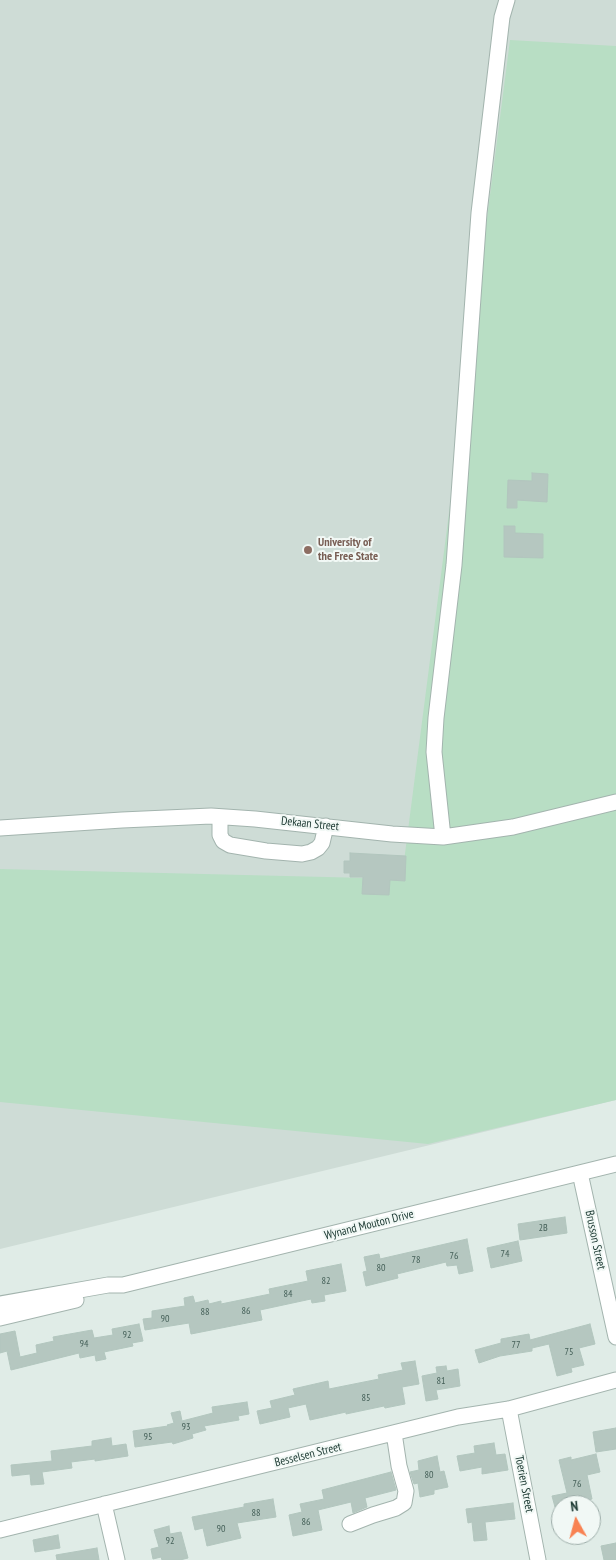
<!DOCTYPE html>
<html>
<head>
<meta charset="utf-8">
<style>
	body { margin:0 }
	#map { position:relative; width:616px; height:1560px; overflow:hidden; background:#e0ece7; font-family:"PT Sans Narrow",sans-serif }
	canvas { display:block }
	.north { position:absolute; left:551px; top:1495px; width:50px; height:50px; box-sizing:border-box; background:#f1f8f5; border:1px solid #9dada9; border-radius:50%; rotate:353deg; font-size:14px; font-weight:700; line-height:20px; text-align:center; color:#203d36 }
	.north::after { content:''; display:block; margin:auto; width:18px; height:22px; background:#f88252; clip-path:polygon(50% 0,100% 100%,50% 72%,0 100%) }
</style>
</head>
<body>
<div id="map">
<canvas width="616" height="1560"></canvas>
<div class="north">N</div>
</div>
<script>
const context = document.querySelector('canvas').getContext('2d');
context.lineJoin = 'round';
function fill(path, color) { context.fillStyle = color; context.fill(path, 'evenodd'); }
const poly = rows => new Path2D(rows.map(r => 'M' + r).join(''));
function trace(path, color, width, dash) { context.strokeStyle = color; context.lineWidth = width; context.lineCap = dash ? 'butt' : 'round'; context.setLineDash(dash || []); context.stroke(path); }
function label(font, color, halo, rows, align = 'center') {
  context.font = font + ' "PT Sans Narrow",sans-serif'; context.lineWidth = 4; context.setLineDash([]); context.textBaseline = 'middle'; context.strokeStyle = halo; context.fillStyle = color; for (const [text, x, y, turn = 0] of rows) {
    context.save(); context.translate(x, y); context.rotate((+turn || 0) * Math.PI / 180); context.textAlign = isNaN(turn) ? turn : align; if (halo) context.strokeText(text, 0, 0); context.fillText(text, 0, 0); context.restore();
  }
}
fill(poly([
	[0,0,616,0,616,1100,0,1249]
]), '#cedcd6');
fill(poly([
	[510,40,616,46,616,1100,428,1144,0,1102,0,869,367,878,403,869]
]), '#b8dec4');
const building = poly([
	[532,473,548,474,547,502,517,500,517,508,507,508,508,480,532,481,532,473],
	[504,526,515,526,515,533,543,534,543,558,504,557,504,526],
	[350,853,406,856,405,881,390,880,389,895,362,894,363,877,350,877,350,873,344,873,344,861,350,861,350,853],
	[565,1217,567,1233,520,1240,518,1224,565,1217],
	[467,1239,473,1271,459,1274,457,1265,447,1266,446,1262,397,1274,398,1278,366,1286,363,1272,367,1271,364,1257,379,1254,380,1259,467,1239],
	[518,1241,522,1261,491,1268,487,1248,518,1241],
	[341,1264,346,1291,324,1295,325,1301,312,1303,311,1299,260,1310,262,1320,191,1334,189,1323,145,1330,143,1319,152,1318,152,1311,185,1306,184,1298,193,1296,195,1303,208,1300,209,1304,221,1301,221,1304,270,1294,269,1289,308,1281,306,1271,341,1264],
	[139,1324,143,1341,132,1343,133,1346,104,1352,106,1359,96,1361,95,1355,80,1358,79,1353,11,1370,7,1351,0,1353,0,1334,15,1331,20,1357,37,1353,36,1345,54,1341,53,1337,92,1330,94,1338,113,1335,112,1329,139,1324],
	[590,1324,595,1344,579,1348,584,1365,571,1368,572,1372,557,1376,549,1344,532,1348,532,1351,500,1356,479,1363,475,1350,501,1343,501,1339,529,1334,530,1340,590,1324],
	[415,1361,419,1384,402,1387,405,1404,385,1408,384,1406,346,1414,346,1412,310,1420,306,1404,288,1408,290,1417,260,1424,257,1411,272,1408,270,1401,295,1395,293,1389,328,1381,329,1389,379,1379,378,1375,403,1370,401,1363,415,1361],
	[446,1366,447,1371,458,1369,460,1386,436,1390,438,1399,426,1401,422,1376,437,1373,436,1367,446,1366],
	[247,1402,249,1414,238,1416,239,1420,204,1426,206,1430,192,1434,193,1438,173,1444,172,1442,135,1447,133,1431,168,1426,167,1425,174,1423,171,1413,180,1411,182,1421,213,1413,212,1407,247,1402],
	[616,1428,616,1449,596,1452,593,1432,616,1428],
	[111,1438,112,1446,126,1444,128,1456,95,1461,95,1459,71,1462,72,1468,42,1472,44,1484,31,1485,30,1474,12,1476,11,1465,52,1461,51,1451,92,1446,92,1441,111,1438],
	[494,1443,496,1455,505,1454,508,1470,482,1474,482,1467,460,1471,457,1456,475,1453,474,1446,494,1443],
	[596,1454,600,1472,587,1475,592,1499,555,1507,552,1496,567,1493,559,1460,571,1457,571,1460,596,1454],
	[437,1456,440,1472,444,1471,448,1487,434,1490,434,1494,420,1497,418,1483,414,1484,410,1472,419,1470,418,1461,437,1456],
	[391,1472,396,1490,365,1498,367,1507,353,1513,351,1502,318,1510,322,1530,293,1536,289,1515,302,1512,300,1504,324,1499,322,1490,391,1472],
	[273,1499,276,1517,237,1523,241,1538,207,1546,203,1528,195,1530,192,1517,244,1507,244,1504,273,1499],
	[513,1503,515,1519,485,1522,487,1540,474,1541,472,1522,468,1523,466,1509,513,1503],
	[169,1526,170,1534,181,1532,188,1558,180,1560,162,1560,161,1557,153,1559,151,1549,159,1547,154,1530,169,1526],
	[58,1535,60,1548,35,1552,33,1540,58,1535],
	[616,1543,616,1560,604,1560,601,1546,616,1543],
	[97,1548,99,1560,57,1560,56,1555,97,1548]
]);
fill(building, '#b5c7c0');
trace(building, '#b2c6be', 1);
const minor = poly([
	[220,817,220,835,223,841,230,845,266,851,302,854,311,852,318,848,322,843,326,826],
	[0,828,122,820,211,816,255,819,392,834,443,837,513,827,616,802],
	[443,837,434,752,436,718,454,565,479,213,502,17,507,0],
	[580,1173,616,1337],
	[0,1304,108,1285,123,1285,616,1164],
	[0,1318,76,1300],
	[509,1409,538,1560],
	[104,1504,117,1560],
	[350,1524,373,1515,396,1508,404,1503,406,1491,399,1466,394,1433],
	[0,1530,458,1417,509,1409,616,1380]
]);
trace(minor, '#a3b4ae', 17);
trace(minor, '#fff', 15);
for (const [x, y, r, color] of [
	[308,550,5,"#8d6e63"]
]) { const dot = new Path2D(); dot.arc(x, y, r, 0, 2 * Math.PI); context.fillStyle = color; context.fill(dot); trace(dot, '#f1f8f5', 2); }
label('10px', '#456058', null, [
	["2B",543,1228],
	["74",505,1254],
	["76",454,1256],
	["78",416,1260],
	["80",381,1268],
	["82",326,1281],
	["84",288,1294],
	["86",246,1311],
	["88",205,1312],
	["90",165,1319],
	["92",127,1335],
	["94",84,1344],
	["77",516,1345],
	["75",569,1352],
	["81",441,1381],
	["85",366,1398],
	["93",186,1427],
	["95",148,1437],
	["80",429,1475],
	["76",577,1484],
	["88",256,1513],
	["86",306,1522],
	["90",221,1529],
	["92",170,1541]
]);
label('bold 12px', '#785e54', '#f1f8f5', [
	["University of",318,543],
	["the Free State",318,557]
], 'left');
label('12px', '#203d36', '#f1f8f5', [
	["Dekaan Street",310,824,6],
	["Wynand Mouton Drive",369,1225,-14],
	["Brusson Street",595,1240,78],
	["Besselsen Street",308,1455,-14],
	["Toerien Street",524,1484,79]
]);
</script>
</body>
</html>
